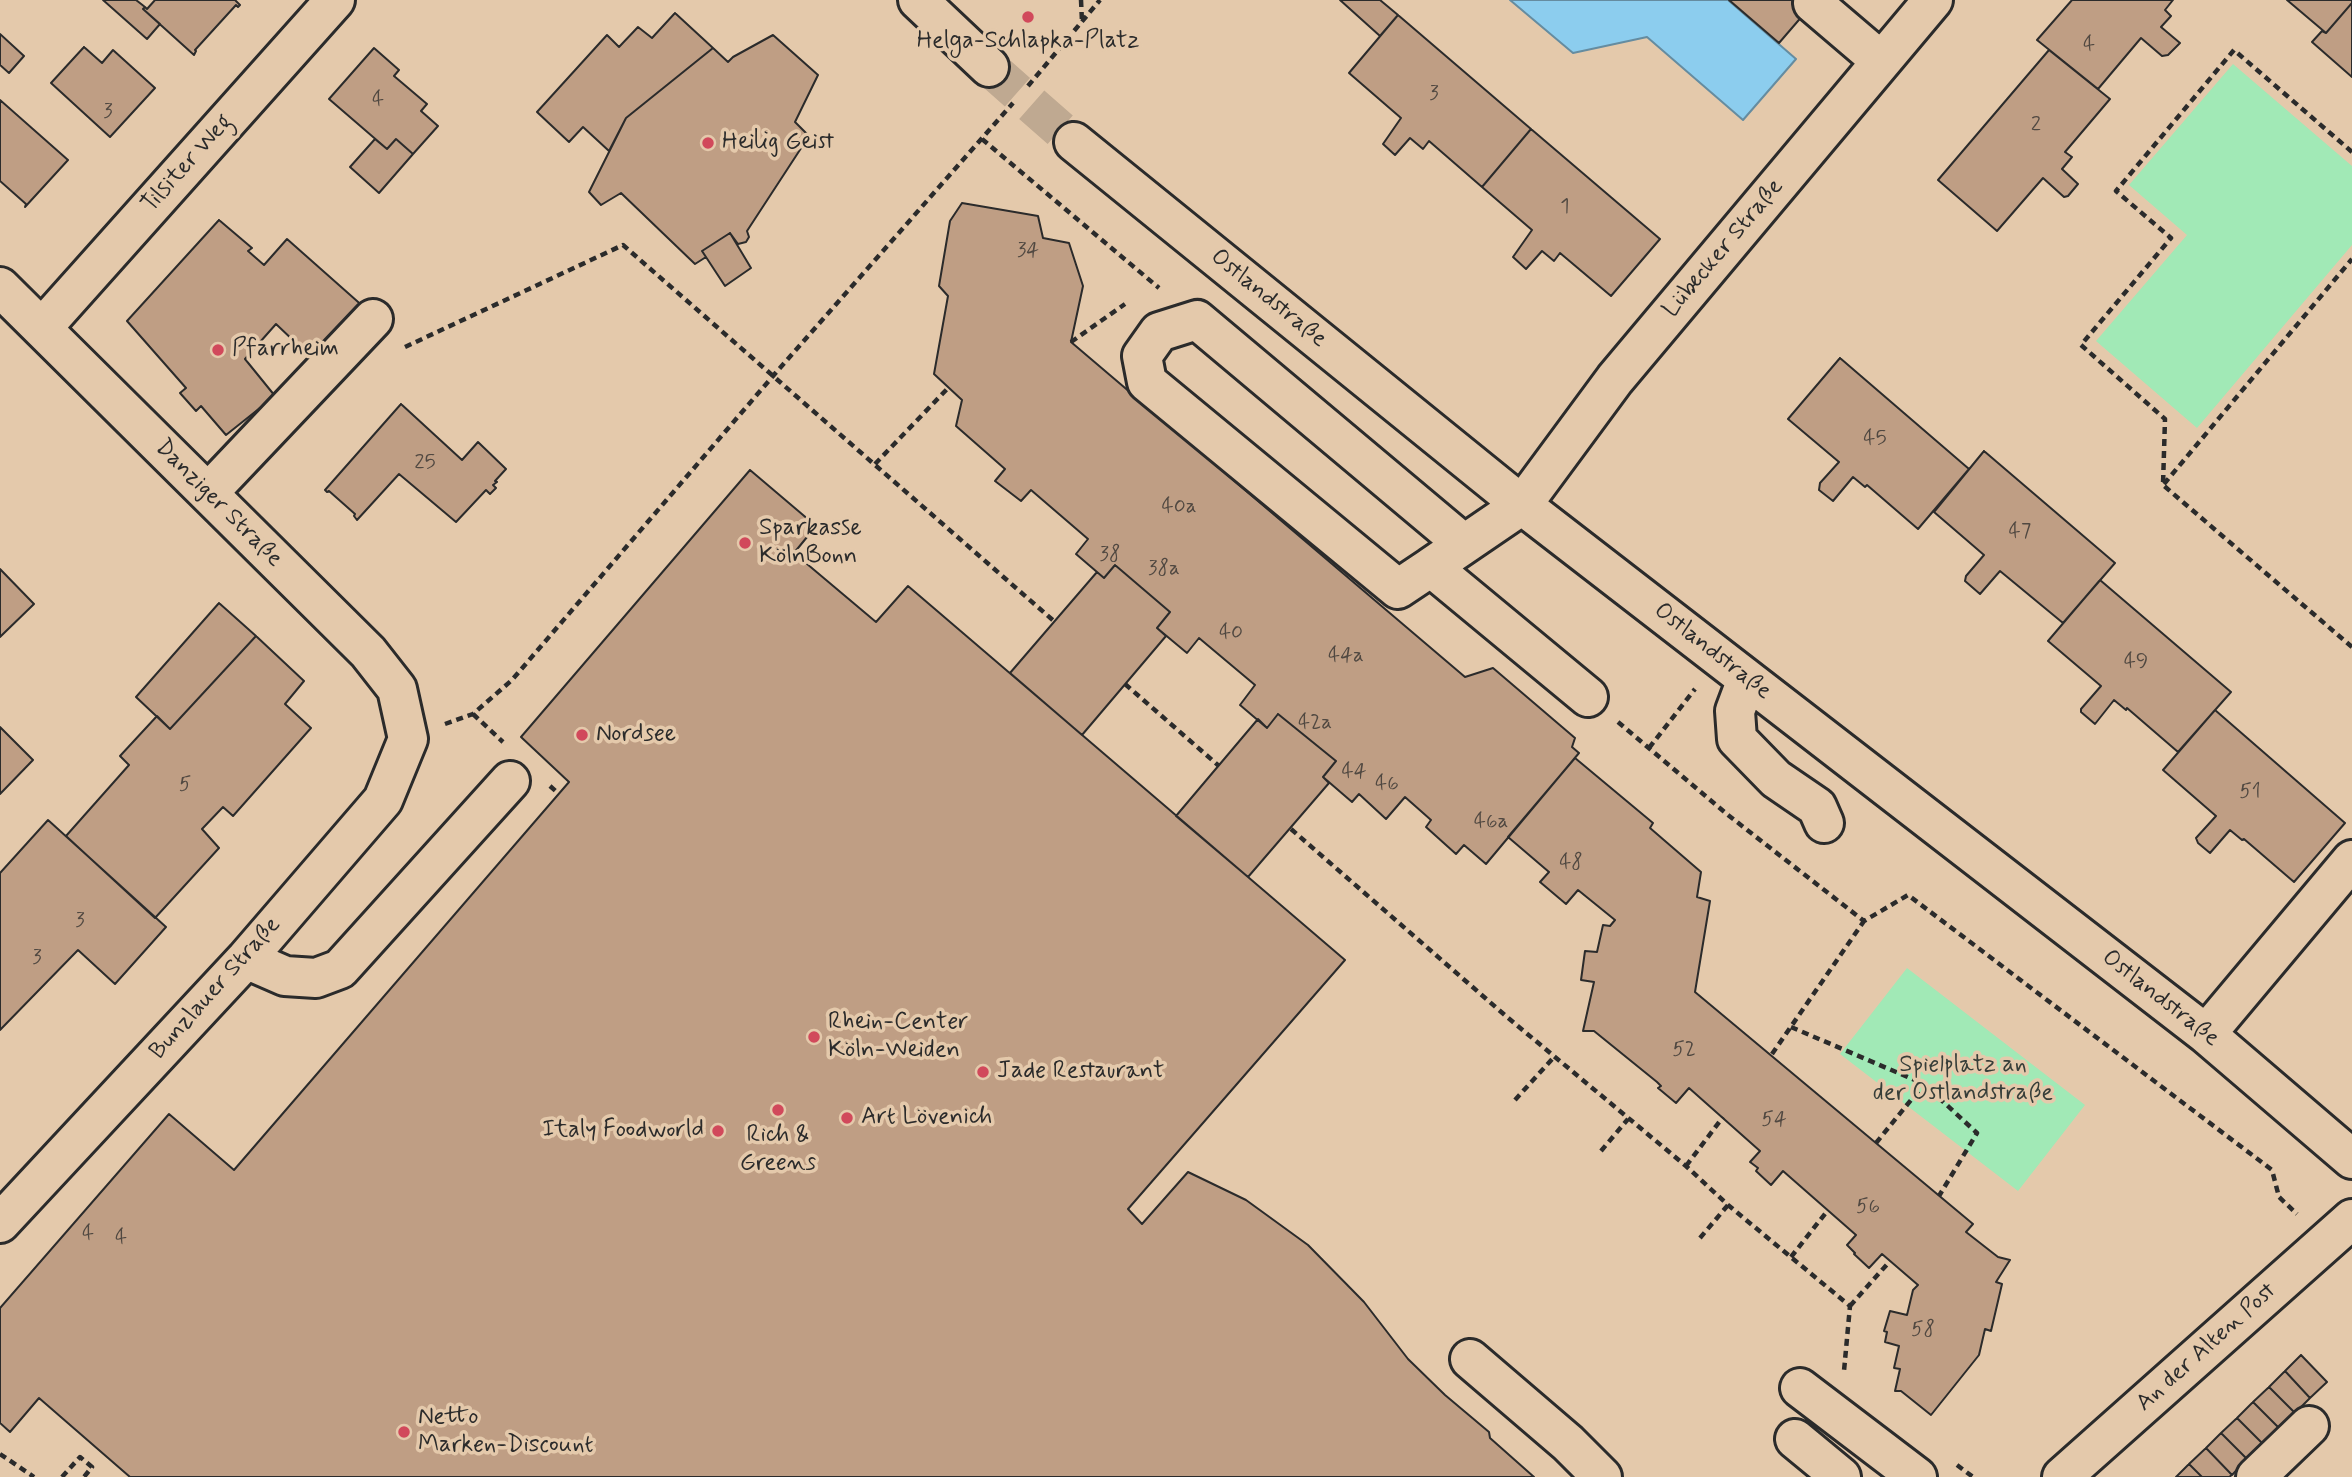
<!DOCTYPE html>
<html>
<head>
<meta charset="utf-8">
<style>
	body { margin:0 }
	canvas { display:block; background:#e4c9ab }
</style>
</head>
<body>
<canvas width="2352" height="1477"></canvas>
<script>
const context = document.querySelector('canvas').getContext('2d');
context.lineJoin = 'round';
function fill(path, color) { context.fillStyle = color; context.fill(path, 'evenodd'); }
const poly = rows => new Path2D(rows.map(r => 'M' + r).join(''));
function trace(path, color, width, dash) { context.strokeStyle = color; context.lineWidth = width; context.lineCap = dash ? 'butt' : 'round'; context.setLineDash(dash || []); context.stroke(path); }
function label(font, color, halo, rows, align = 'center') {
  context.font = font + ' Mynerve,sans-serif'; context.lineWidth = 7; context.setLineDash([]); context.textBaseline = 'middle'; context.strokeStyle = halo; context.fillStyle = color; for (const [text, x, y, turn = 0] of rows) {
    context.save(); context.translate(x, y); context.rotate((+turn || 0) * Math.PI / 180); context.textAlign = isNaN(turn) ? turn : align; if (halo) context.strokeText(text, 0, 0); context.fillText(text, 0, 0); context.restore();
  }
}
fill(poly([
	[2233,64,2352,166,2352,245,2197,428,2096,341,2187,235,2129,185],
	[1907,968,2085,1105,2018,1191,1840,1054]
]), '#a1e9b6');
const water = poly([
	[1510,0,1728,0,1796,59,1743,120,1647,37,1573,53,1510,0]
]);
fill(water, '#8ccdee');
trace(water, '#658ca0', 2);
const building = poly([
	[103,0,136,0,145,7,143,9,160,24,147,39,103,0],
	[155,0,235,0,240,5,238,7,236,5,195,50,196,51,194,55,143,9,145,7,147,9,155,0],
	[1340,0,1380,0,1398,15,1380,36,1340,0],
	[1729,0,1816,0,1779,43,1729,0],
	[2072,0,2173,0,2165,10,2171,16,2161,27,2180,43,2168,55,2162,56,2141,38,2098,89,2037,40,2072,0],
	[2287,0,2352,0,2352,3,2326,33,2287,0],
	[2352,3,2352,77,2312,42,2322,31,2326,33,2352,3],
	[675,13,713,48,626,118,609,151,583,127,569,142,537,112,607,35,619,47,638,27,652,38,675,13],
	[1398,15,1531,129,1482,187,1429,141,1423,149,1410,138,1395,155,1383,144,1401,118,1349,73,1398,15],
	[0,34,24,56,9,73,0,65,0,34],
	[773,35,818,75,795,122,809,136,747,231,749,237,746,242,738,244,730,233,702,251,706,257,695,264,621,193,601,205,589,192,626,118,713,48,728,62,733,57,773,35],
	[84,47,102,63,113,50,155,88,110,137,51,83,84,47],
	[374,48,399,70,394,76,427,104,421,111,438,126,413,154,396,139,387,149,329,99,374,48],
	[2049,50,2110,99,2065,152,2072,157,2062,169,2078,184,2068,196,2064,197,2043,178,1997,231,1938,180,2049,50],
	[0,100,68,160,25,207,26,204,0,181,0,100],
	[1531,129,1660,239,1611,296,1560,253,1554,261,1542,251,1526,269,1513,257,1532,230,1482,187,1531,129],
	[375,139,387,149,396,139,413,154,379,193,350,167,375,139],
	[962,203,1038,216,1043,238,1069,243,1083,286,1071,342,1465,677,1493,668,1575,738,1572,747,1579,753,1486,864,1464,845,1456,854,1426,827,1431,820,1405,797,1386,819,1359,794,1352,802,1323,777,1336,761,1278,714,1267,728,1240,705,1255,685,1199,638,1187,653,1157,628,1170,612,1115,565,1104,578,1076,554,1088,539,1031,490,1021,501,995,481,1005,469,956,426,962,400,934,374,948,296,939,286,950,221,962,203],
	[219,220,252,248,248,251,264,265,287,239,366,309,318,364,276,324,245,359,275,396,226,435,201,406,196,411,180,393,186,388,127,321,219,220],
	[730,233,751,268,725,286,702,251,730,233],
	[1840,358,1969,469,1918,529,1867,485,1865,487,1853,477,1833,501,1819,490,1820,483,1839,462,1788,419,1840,358],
	[401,404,462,460,478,442,506,469,495,481,497,482,493,485,496,488,490,494,486,490,456,522,399,474,357,520,354,516,355,514,329,491,327,492,325,490,401,404],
	[1984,451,2115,563,2063,623,2000,571,1980,594,1965,581,1966,576,1984,555,1934,512,1984,451],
	[750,470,816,526,794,553,876,622,908,586,1345,960,1128,1209,1142,1224,1188,1172,1246,1200,1308,1245,1364,1302,1408,1359,1445,1395,1489,1432,1490,1438,1534,1477,130,1477,39,1398,10,1432,0,1423,0,1308,169,1114,234,1170,569,782,521,737,750,470],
	[1115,565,1170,612,1157,628,1166,636,1082,735,1010,673,1097,572,1104,578,1115,565],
	[0,569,34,604,0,637,0,569],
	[2100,580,2231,692,2178,752,2127,708,2126,710,2114,700,2095,724,2081,712,2081,709,2101,686,2048,641,2100,580],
	[219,603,256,636,170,729,136,697,219,603],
	[256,636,304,681,285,704,311,728,233,816,223,807,202,829,219,848,155,918,66,836,129,765,120,756,157,716,170,729,256,636],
	[2215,710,2345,823,2294,882,2244,839,2242,840,2230,830,2210,853,2198,843,2196,838,2216,816,2163,770,2215,710],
	[1278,714,1336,761,1323,777,1329,783,1248,877,1176,816,1258,719,1267,728,1278,714],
	[0,727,33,760,0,794,0,727],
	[1575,758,1653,823,1650,828,1701,872,1697,897,1710,901,1695,992,1973,1224,1966,1232,1998,1257,2010,1260,1996,1282,2002,1284,1991,1331,1985,1329,1979,1355,1931,1415,1901,1391,1895,1391,1900,1369,1894,1368,1899,1346,1885,1342,1887,1332,1884,1331,1890,1311,1907,1315,1913,1290,1918,1285,1882,1254,1869,1268,1854,1254,1855,1253,1847,1245,1856,1235,1783,1171,1771,1185,1756,1171,1758,1168,1750,1162,1760,1151,1689,1088,1676,1103,1658,1088,1661,1086,1657,1082,1594,1031,1583,1031,1594,982,1581,980,1585,951,1597,952,1603,925,1610,926,1615,920,1578,890,1566,904,1540,882,1549,872,1508,837,1575,758],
	[48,820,166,927,115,984,78,950,0,1030,0,873,48,820],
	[2301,1355,2327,1382,2310,1398,2285,1371,2301,1355],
	[2285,1371,2310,1398,2295,1413,2269,1387,2285,1371],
	[2269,1387,2295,1413,2279,1428,2253,1402,2269,1387],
	[2253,1402,2279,1428,2263,1444,2237,1418,2253,1402],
	[2237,1418,2263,1444,2247,1459,2221,1433,2237,1418],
	[2221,1433,2247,1459,2232,1475,2206,1448,2221,1433],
	[2206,1448,2232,1475,2229,1477,2202,1477,2189,1464,2206,1448],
	[2189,1464,2202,1477,2176,1477,2189,1464]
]);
fill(building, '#bf9e84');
trace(building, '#2b2b2b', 2);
trace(poly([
	[989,67,1074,142]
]), '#bfa991', 38, [38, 19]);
const minor = poly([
	[918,0,989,67],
	[1813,3,1881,61],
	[1074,142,1522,505,2206,1034,2352,1159],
	[0,287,368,652,397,689,408,739,383,800,246,959,0,1223],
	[42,328,335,0],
	[208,493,373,319],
	[1431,567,1398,589,1147,382,1142,356,1159,332,1197,320,1464,544],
	[1747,679,1735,711,1737,739,1776,779,1817,807,1824,823],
	[1588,697,1431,567,1522,505,1615,379,1933,0],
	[246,959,285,976,316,978,340,969,510,781],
	[2206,1034,2352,860],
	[1470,1359,1568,1443,1602,1477],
	[1800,1388,1917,1477],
	[1795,1439,1841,1477],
	[2062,1477,2352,1219],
	[2256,1477,2309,1426]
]);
trace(minor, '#2b2b2b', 44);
trace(poly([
	[1081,0,1082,22],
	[1028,86,1100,0],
	[982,139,1159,288],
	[2352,152,2234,50,2116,191,2171,238,2081,345,2165,419,2163,485,2352,647],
	[1071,342,1125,304],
	[405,347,623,245,1055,622],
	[875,464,949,387],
	[2164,484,2352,259],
	[1125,684,1219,766],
	[473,714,503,742],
	[1618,722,1728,815,1864,921,1908,895,2272,1170,2279,1197,2297,1214],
	[445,724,473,714,512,680,773,376,1013,103],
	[1649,748,1695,689],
	[550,786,559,794],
	[1291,829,1507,1017,1686,1166,1728,1205,1850,1306,1844,1371],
	[1791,1027,1924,1084],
	[1772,1054,1864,921],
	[1515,1100,1554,1057],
	[1876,1143,1924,1084,1977,1133,1939,1196],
	[1601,1151,1628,1119],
	[1686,1166,1723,1117],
	[1700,1238,1728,1205],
	[1791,1257,1828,1210],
	[1850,1306,1890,1261],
	[0,1454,34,1477],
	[1957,1465,1973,1477],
	[62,1477,80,1457,92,1467,84,1477]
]), '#2b2b2b', 4.5, [7, 5]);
trace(minor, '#e4c9ab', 38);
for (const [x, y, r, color] of [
	[1028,17,7,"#d1495b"],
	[708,143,7,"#d1495b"],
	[218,350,7,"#d1495b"],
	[745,543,7,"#d1495b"],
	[582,735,7,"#d1495b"],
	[814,1037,7,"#d1495b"],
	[983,1072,7,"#d1495b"],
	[778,1110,7,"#d1495b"],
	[847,1118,7,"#d1495b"],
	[718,1131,7,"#d1495b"],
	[404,1432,7,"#d1495b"]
]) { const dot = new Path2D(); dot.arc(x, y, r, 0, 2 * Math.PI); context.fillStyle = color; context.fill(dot); trace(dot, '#e4c9ab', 2.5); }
label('21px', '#504841', null, [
	["4",2089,46],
	["3",1434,95],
	["4",378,101],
	["3",108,113],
	["2",2036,126],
	["1",1565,208],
	["34",1028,252],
	["45",1875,440],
	["25",425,464],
	["40a",1179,508],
	["47",2020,533],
	["38",1110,556],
	["38a",1164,570],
	["40",1231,634],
	["44a",1346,657],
	["49",2136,663],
	["42a",1315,724],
	["44",1354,773],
	["46",1387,785],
	["5",185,786],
	["51",2250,793],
	["46a",1491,823],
	["48",1571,864],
	["3",80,922],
	["3",37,959],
	["52",1684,1051],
	["54",1774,1121],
	["56",1868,1208],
	["4",88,1235],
	["4",121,1239],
	["58",1923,1331]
]);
label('24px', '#2b2b2b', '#e4c9ab', [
	["Helga-Schlapka-Platz",1028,42,"center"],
	["Heilig Geist",722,143],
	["Pfarrheim",232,350],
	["Sparkasse",759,529],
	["KölnBonn",759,557],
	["Nordsee",596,735],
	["Rhein-Center",828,1023],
	["Köln-Weiden",828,1051],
	["Jade Restaurant",997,1072],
	["Art Lövenich",861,1118],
	["Italy Foodworld",704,1131,"right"],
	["Rich &",778,1136,"center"],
	["Greens",778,1164,"center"],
	["Netto",418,1418],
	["Marken-Discount",418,1446]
], 'left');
label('24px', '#2b2b2b', '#e4c9ab', [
	["Tilsiter Weg",188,164,-48],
	["Lübecker Straße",1724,249,-50],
	["Ostlandstraße",1268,299,39],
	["Danziger Straße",218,504,45],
	["Ostlandstraße",1712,652,38],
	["Bunzlauer Straße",216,989,-48],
	["Ostlandstraße",2160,999,38],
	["An der Alten Post",2207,1348,-42]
]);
label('24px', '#373e39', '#e4c9ab', [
	["Spielplatz an",1963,1066],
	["der Ostlandstraße",1963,1094]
]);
</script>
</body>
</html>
